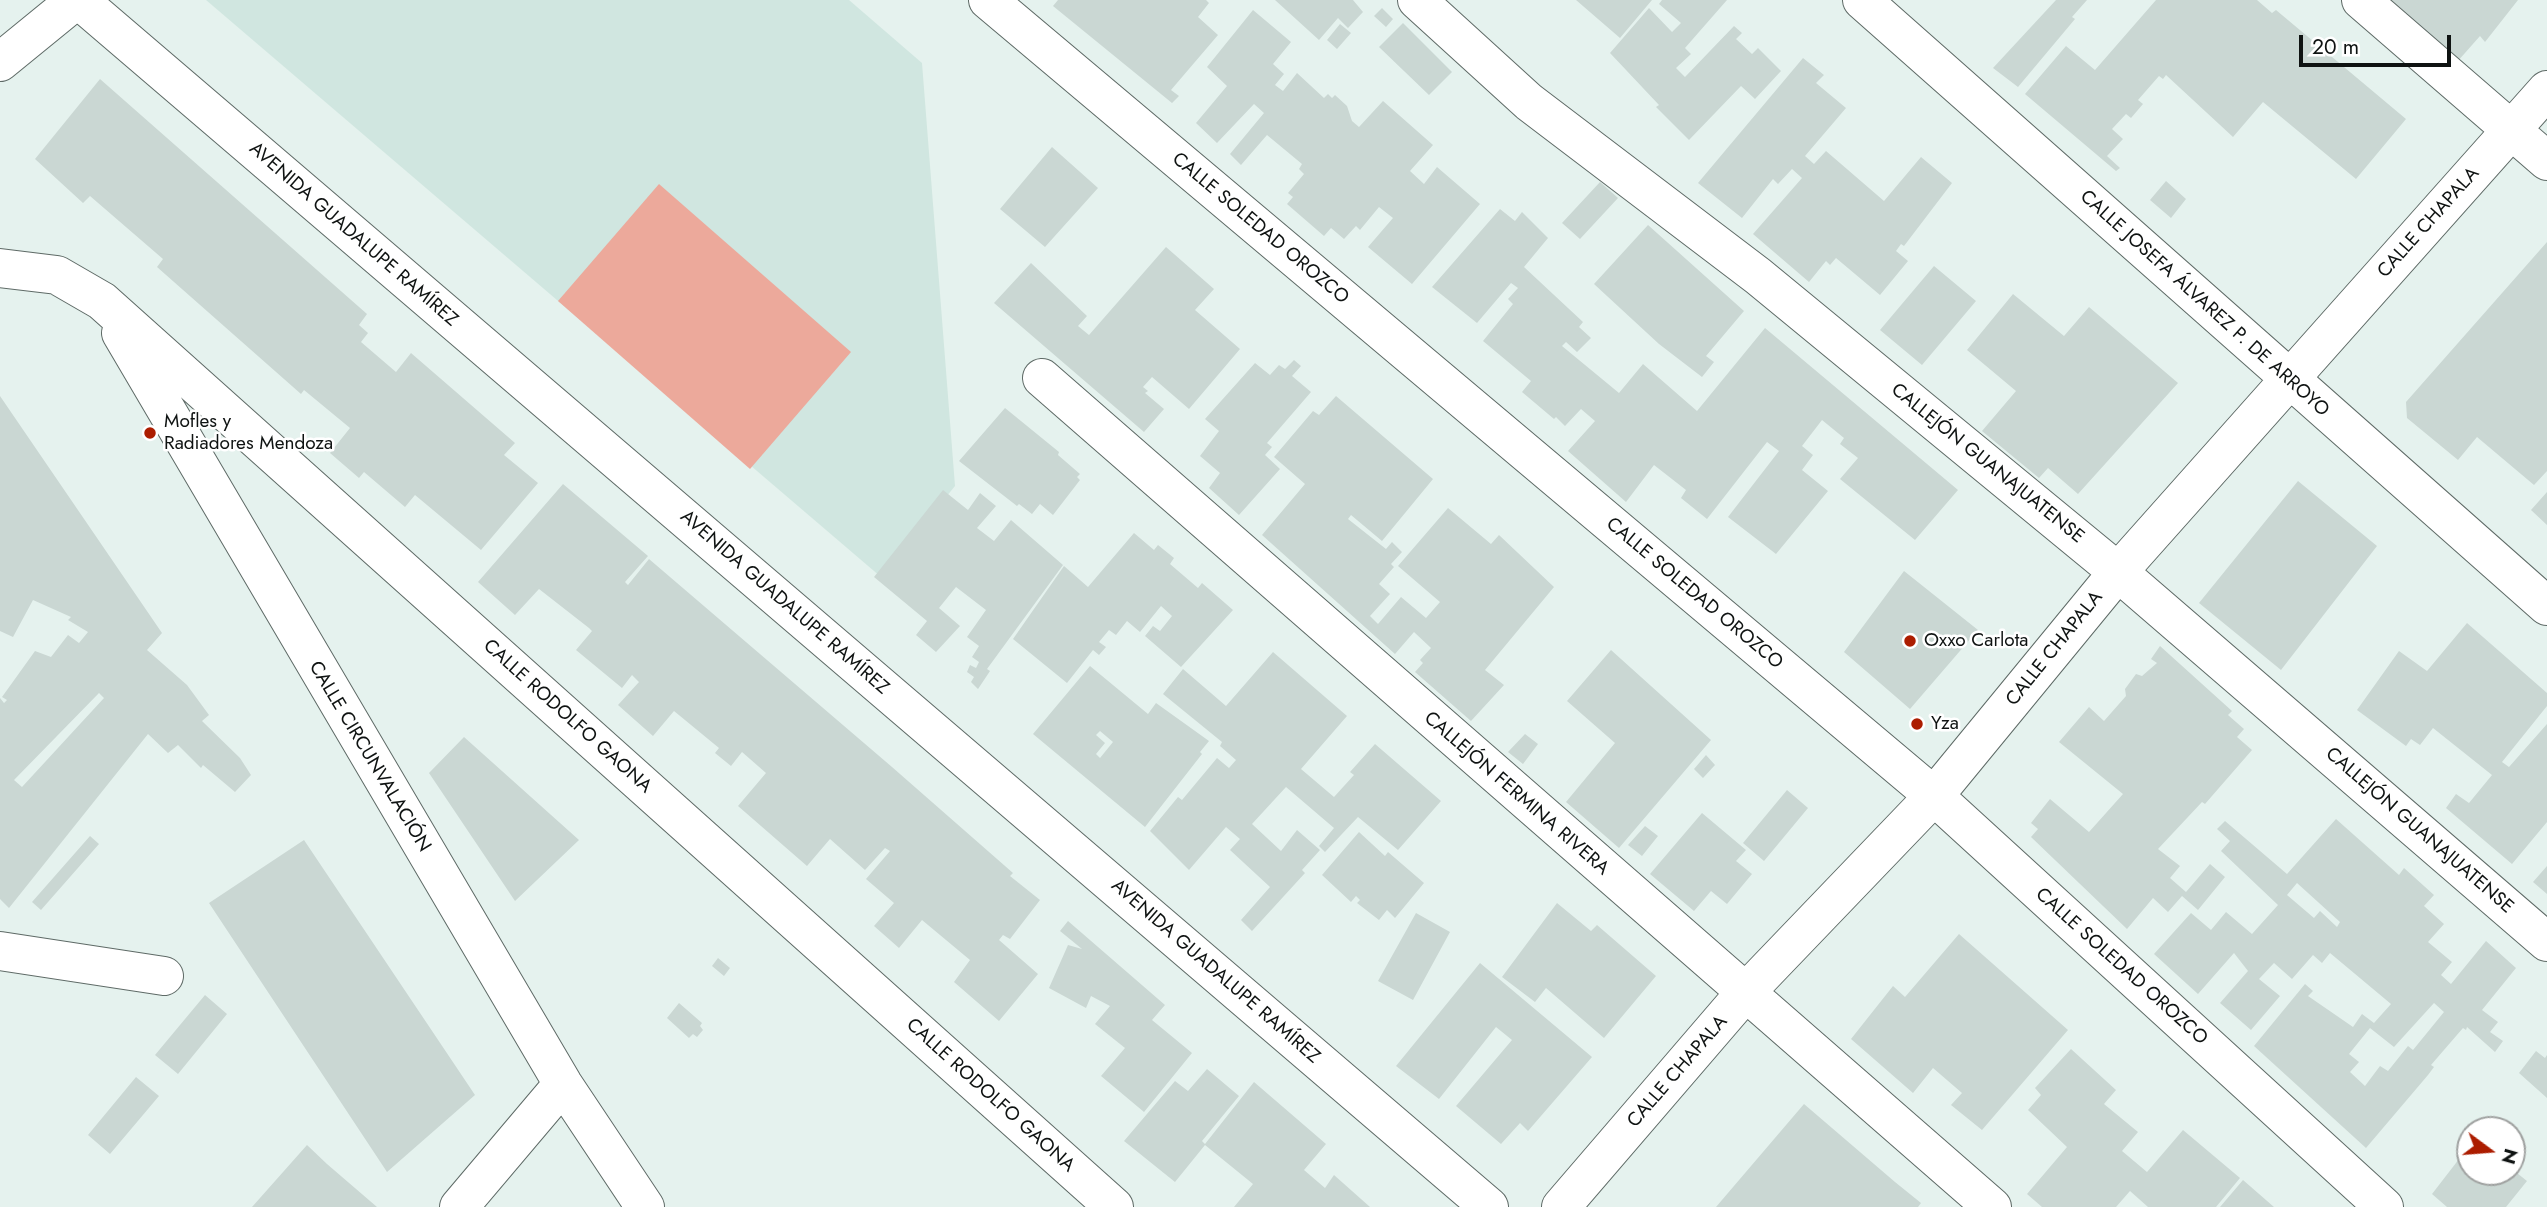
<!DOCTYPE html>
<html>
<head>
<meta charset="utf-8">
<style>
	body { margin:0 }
	#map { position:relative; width:2547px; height:1207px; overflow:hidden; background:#e5f2ee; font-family:Jost,sans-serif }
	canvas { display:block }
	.north { position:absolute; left:2456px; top:1116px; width:70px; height:70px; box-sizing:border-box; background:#fff; border:2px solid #9fa1a0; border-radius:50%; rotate:106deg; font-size:19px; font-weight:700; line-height:28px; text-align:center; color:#0f1312 }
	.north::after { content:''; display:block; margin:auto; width:24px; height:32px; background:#ac1d00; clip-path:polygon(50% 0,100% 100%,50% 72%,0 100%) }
	.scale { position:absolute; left:2299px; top:35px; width:152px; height:32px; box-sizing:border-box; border:4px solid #0f1312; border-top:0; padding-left:9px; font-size:21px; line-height:24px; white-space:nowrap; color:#0f1312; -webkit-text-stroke:5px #fff; paint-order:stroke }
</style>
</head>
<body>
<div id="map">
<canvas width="2547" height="1207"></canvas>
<div class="north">N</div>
<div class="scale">20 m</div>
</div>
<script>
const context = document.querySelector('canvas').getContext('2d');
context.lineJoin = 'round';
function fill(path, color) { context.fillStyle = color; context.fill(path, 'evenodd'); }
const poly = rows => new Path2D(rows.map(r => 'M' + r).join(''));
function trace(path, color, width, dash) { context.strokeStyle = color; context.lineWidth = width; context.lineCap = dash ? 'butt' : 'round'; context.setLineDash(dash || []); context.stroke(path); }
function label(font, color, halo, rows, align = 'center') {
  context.font = font + ' Jost,sans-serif'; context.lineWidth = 5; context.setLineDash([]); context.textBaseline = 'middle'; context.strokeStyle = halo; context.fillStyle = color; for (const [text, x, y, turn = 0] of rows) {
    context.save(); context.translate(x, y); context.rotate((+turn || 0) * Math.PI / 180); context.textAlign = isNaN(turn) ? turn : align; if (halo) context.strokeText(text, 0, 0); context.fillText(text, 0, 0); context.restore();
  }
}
fill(poly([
	[206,0,849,0,922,63,955,486,881,577]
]), '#d0e6e0');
fill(poly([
	[659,184,851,352,750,469,558,301]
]), '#eca99b');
fill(poly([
	[1058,0,1206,0,1209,3,1198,17,1218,35,1171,90,1179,96,1172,103,1053,6],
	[1275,0,1353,0,1363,12,1348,28,1338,18,1319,40],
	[1576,0,1652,0,1620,38],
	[1662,0,1727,0,1685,48,1691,54,1676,68,1685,77,1734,26,1742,33,1736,39,1752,54,1758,48,1781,71,1755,99,1741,86,1689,140,1656,107,1659,105,1610,53,1649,8,1672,32,1681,23,1659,4],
	[2056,0,2087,0,2072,17,2075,19,2018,87,1993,68],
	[2156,0,2257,0,2272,13,2276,10,2406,119,2356,179,2263,102,2233,137,2166,75,2163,79,2159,76,2138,100,2143,104,2131,118,2126,114,2112,129,2123,139,2107,156,2120,168,2116,171,2025,94,2066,46,2095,70],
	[2384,0,2518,0,2485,42,2480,36,2457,62],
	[1382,8,1393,19,1386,27,1374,16],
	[1253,10,1291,42,1273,64,1284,74,1275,85,1283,91,1297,73,1324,98,1328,94,1332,98,1335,95,1347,106,1352,121,1359,127,1383,101,1433,145,1410,171,1424,184,1437,167,1480,204,1412,284,1368,247,1393,218,1379,207,1360,230,1356,226,1344,239,1331,228,1324,236,1287,204,1293,197,1288,193,1304,174,1299,169,1302,164,1267,135,1241,165,1230,154,1264,113,1254,104,1217,143,1196,123,1227,86,1207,67],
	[1403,23,1452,72,1429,95,1379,47],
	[1340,24,1351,33,1337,49,1327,40],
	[1803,58,1824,75,1816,83,1846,108,1805,156,1814,164,1826,151,1884,201,1921,157,1952,183,1904,246,1901,244,1896,251,1908,261,1880,295,1836,258,1830,265,1826,261,1809,282,1753,234,1802,178,1792,169,1778,184,1773,179,1742,218,1698,183],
	[100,79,367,314,359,325,368,333,361,342,396,372,411,353,515,443,504,455,538,483,481,550,415,495,405,507,364,472,359,478,330,453,350,428,304,390,301,394,157,267,163,259,90,196,83,203,35,159],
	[1052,147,1098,188,1045,247,1000,209],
	[2166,181,2186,199,2171,218,2150,200],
	[1600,182,1618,198,1580,239,1562,223],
	[1500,209,1515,221,1522,212,1548,238,1524,267,1583,322,1579,327,1591,338,1577,352,1566,342,1562,346,1619,393,1643,364,1697,411,1765,328,1958,490,1915,540,1840,479,1858,458,1840,444,1844,438,1822,420,1802,446,1813,455,1802,470,1828,491,1776,554,1728,517,1779,451,1767,442,1707,519,1681,498,1686,490,1654,465,1626,502,1568,451,1595,421,1581,409,1565,426,1556,417,1554,419,1522,392,1531,381,1483,341,1513,304,1508,299,1518,288,1511,283,1477,323,1432,287],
	[1648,225,1744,311,1706,356,1714,362,1702,377,1659,344,1594,284],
	[2547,242,2547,471,2534,485,2477,437,2458,460,2407,418,2406,402],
	[1166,247,1214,289,1195,310,1240,349,1189,409,1152,377,1143,387,1148,391,1145,393,1164,409,1144,432,994,303,1031,263,1087,316,1078,326,1089,335],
	[1934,266,1976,301,1922,365,1880,330],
	[2013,294,2064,336,2089,307,2178,383,2078,494,2048,468,2039,478,1982,431,2016,391,1967,350],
	[1294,360,1301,366,1292,376,1311,392,1267,443,1272,447,1265,455,1280,469,1239,515,1209,488,1220,473,1200,456,1219,431,1205,419,1255,363,1270,375,1279,365,1285,369],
	[0,396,162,633,147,650,187,685,209,715,202,721,240,758,251,775,235,792,203,765,201,768,178,745,168,753,148,734,9,908,0,899,0,698,4,703,7,700,2,697,35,651,51,657,68,635,79,643,88,632,68,620,71,617,33,600,13,637,0,631],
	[99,693,104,698,22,787,14,780],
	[1336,396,1433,479,1382,541,1351,515,1348,519,1386,549,1392,542,1402,552,1391,564,1394,567,1379,584,1390,594,1370,616,1378,624,1401,597,1426,618,1440,602,1398,566,1448,508,1491,544,1499,535,1554,587,1485,670,1504,685,1471,721,1415,672,1423,663,1420,660,1431,648,1414,632,1395,654,1262,535,1305,484,1274,457,1313,411,1319,415],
	[1005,408,1059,452,1058,455,1080,474,1077,477,1080,480,1053,515,1040,504,1032,514,1019,504,1017,506,959,461],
	[2298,481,2377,546,2281,670,2199,603],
	[563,484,648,556,625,582,628,585,649,559,892,767,1013,873,1010,876,1040,900,1010,939,1003,935,999,940,1038,974,999,1021,954,982,970,960,922,920,899,948,874,926,894,903,866,879,890,851,885,848,865,870,830,839,807,866,738,806,766,773,742,752,731,766,715,753,719,748,674,711,653,736,618,705,639,682,632,675,622,688,576,650,592,631,589,628,539,589,515,615,478,582],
	[943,490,968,510,980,493,996,506,977,528,994,541,1011,520,1063,565,987,669,990,671,978,689,971,682,974,677,967,672,970,665,976,668,979,662,972,657,979,646,967,637,986,610,956,587,939,608,960,626,936,652,916,635,927,621,874,577],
	[2547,492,2547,525,2531,510],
	[1134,533,1154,550,1158,545,1174,558,1170,564,1198,588,1202,583,1233,610,1181,667,1145,636,1153,626,1160,631,1172,616,1161,606,1140,632,1127,621,1116,635,1109,630,1099,642,1106,647,1099,655,1093,650,1067,683,1013,639,1064,566,1088,587],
	[1904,571,1978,630,1910,709,1844,652],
	[2467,623,2547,693,2547,706,2502,762,2509,767,2547,724,2547,822,2512,864,2446,808,2456,794,2469,803,2492,775,2433,728,2420,745,2411,739,2406,746,2357,710,2399,651,2427,671],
	[2160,646,2232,711,2228,715,2244,729,2237,737,2252,750,2205,804,2202,802,2158,849,2180,866,2170,878,2186,892,2210,864,2225,877,2198,910,2182,896,2168,912,2153,898,2127,929,2031,837,2038,829,2031,823,2050,799,2089,832,2123,794,2059,742,2089,707,2104,721,2126,696,2125,689,2136,674,2142,676,2157,663,2151,659],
	[1611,650,1711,740,1619,848,1566,802,1615,743,1567,701],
	[1273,652,1347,716,1301,769,1334,797,1354,775,1350,772,1375,744,1441,801,1398,850,1358,817,1325,852,1319,846,1334,828,1286,787,1252,824,1281,851,1297,830,1320,850,1302,870,1305,873,1252,931,1241,920,1270,887,1230,850,1240,839,1226,827,1189,870,1150,831,1178,797,1182,800,1217,758,1229,768,1236,760,1220,746,1222,742,1163,694,1183,669,1226,706],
	[1090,666,1148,714,1156,703,1209,741,1200,752,1202,754,1145,827,1033,734],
	[1100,731,1113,742,1100,758,1096,754,1105,743,1096,735],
	[1525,734,1538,744,1523,764,1508,752],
	[464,737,579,840,515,901,429,773],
	[1706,755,1715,765,1703,778,1694,769],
	[1787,790,1808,808,1764,861,1743,843],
	[1702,813,1746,850,1736,861,1752,874,1727,904,1711,891,1694,911,1650,874],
	[2336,819,2399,875,2404,868,2434,895,2424,906,2444,924,2428,942,2452,962,2441,975,2451,984,2486,941,2516,968,2482,1010,2498,1022,2490,1032,2503,1041,2495,1052,2467,1027,2466,1030,2463,1028,2431,1065,2434,1067,2428,1075,2366,1148,2254,1046,2305,984,2313,991,2308,996,2353,1027,2362,1014,2374,1023,2391,1004,2330,953,2322,963,2313,955,2292,979,2274,963,2259,979,2280,996,2251,1030,2220,1003,2248,971,2234,953,2198,994,2154,954,2191,913,2211,930,2226,912,2252,934,2278,905,2221,851,2230,841,2217,829,2225,821,2287,874],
	[2297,883,2340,922,2337,927,2320,911,2314,918,2287,895],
	[2434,1003,2444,1012,2413,1050,2408,1046,2388,1071,2380,1066,2365,1086,2350,1072,2359,1062,2349,1054,2370,1028,2394,1047],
	[1645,826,1658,836,1642,856,1628,845],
	[1359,832,1385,856,1388,852,1424,883,1395,918,1387,910,1379,920,1357,903,1360,900,1356,896,1351,902,1322,875],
	[90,836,99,844,41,910,32,902],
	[304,840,475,1095,387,1172,209,903],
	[2547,866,2547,894,2533,882],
	[1557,903,1591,931,1597,925,1656,976,1604,1038,1546,988,1535,1002,1502,977],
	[1416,913,1450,932,1413,1000,1378,981],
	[1068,921,1165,1005,1152,1020,1192,1053,1144,1112,1101,1076,1125,1048,1095,1024,1110,1006,1091,996,1086,1008,1049,988,1068,945,1082,949,1060,931],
	[1959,934,2068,1030,1982,1130,1951,1105,1962,1093,1933,1068,1913,1093,1851,1039,1893,986,1905,997],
	[718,958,730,968,724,976,712,966],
	[1480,963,1592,1057,1528,1131,1520,1123,1501,1144,1456,1106,1512,1040,1496,1027,1439,1099,1396,1066],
	[205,995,227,1014,178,1074,155,1055],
	[679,1003,702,1023,700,1026,703,1030,697,1037,693,1034,689,1038,667,1018],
	[2071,1049,2116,1090,2104,1104,2138,1132,2122,1151,2147,1172,2183,1130,2240,1178,2216,1207,2148,1207,2130,1191,2116,1207,2042,1207,2027,1194,2067,1147,2028,1110,2041,1095,2035,1088],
	[2536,1051,2545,1058,2547,1055,2547,1098,2519,1073],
	[1207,1069,1239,1096,1202,1141,1205,1144,1254,1082,1326,1144,1304,1170,1325,1188,1334,1175,1370,1207,1234,1207,1253,1184,1205,1145,1175,1182,1124,1141,1175,1081,1188,1091],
	[136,1077,159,1096,110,1154,88,1135],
	[1804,1104,1895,1182,1921,1203,1918,1207,1716,1207],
	[2488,1118,2502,1130,2478,1130],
	[2470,1139,2470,1172,2512,1172,2512,1169,2527,1181,2506,1207,2447,1207,2432,1194,2466,1150,2463,1147],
	[307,1145,327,1164,377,1207,252,1207],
	[2243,1180,2274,1207,2220,1207]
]), '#cad7d3');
const minor = poly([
	[79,0,1489,1207],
	[988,0,1934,796,2384,1207],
	[1417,0,1529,102,1758,276,2118,572,2547,942],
	[1862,0,2547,606],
	[2361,0,2547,161],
	[0,62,76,0],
	[0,268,57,275,102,301,1114,1207],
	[121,333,563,1084,645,1207],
	[1042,378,1992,1207],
	[0,951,164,976],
	[459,1207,563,1084],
	[1561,1207,1744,994,1934,796,2118,572,2547,90]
]);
trace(minor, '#5e6a66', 40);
trace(minor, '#fff', 38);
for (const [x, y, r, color] of [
	[150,433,7,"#ac1d00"],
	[1910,641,7,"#ac1d00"],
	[1917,724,7,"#ac1d00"]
]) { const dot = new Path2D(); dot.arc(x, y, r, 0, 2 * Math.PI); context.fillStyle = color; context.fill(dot); trace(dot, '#fff', 2.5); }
label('19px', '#0f1312', '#fff', [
	["CALLE CHAPALA",2429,223,-48],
	["CALLE SOLEDAD OROZCO",1260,229,40],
	["AVENIDA GUADALUPE RAMÍREZ",353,235,41],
	["CALLE JOSEFA ÁLVAREZ P. DE ARROYO",2204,304,42],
	["CALLEJÓN GUANAJUATENSE",1987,464,39],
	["CALLE SOLEDAD OROZCO",1694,594,40],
	["AVENIDA GUADALUPE RAMÍREZ",784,603,41],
	["CALLE CHAPALA",2055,649,-51],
	["CALLE RODOLFO GAONA",567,717,42],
	["CALLE CIRCUNVALACIÓN",369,757,59],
	["CALLEJÓN FERMINA RIVERA",1516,794,41],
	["CALLEJÓN GUANAJUATENSE",2419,831,41],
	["CALLE SOLEDAD OROZCO",2121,967,42],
	["AVENIDA GUADALUPE RAMÍREZ",1215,972,41],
	["CALLE CHAPALA",1678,1072,-49],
	["CALLE RODOLFO GAONA",990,1096,42]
]);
label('19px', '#0f1312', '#fff', [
	["Mofles y",164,422],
	["Radiadores Mendoza",164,444],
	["Oxxo Carlota",1924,641],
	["Yza",1931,724]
], 'left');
</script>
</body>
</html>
